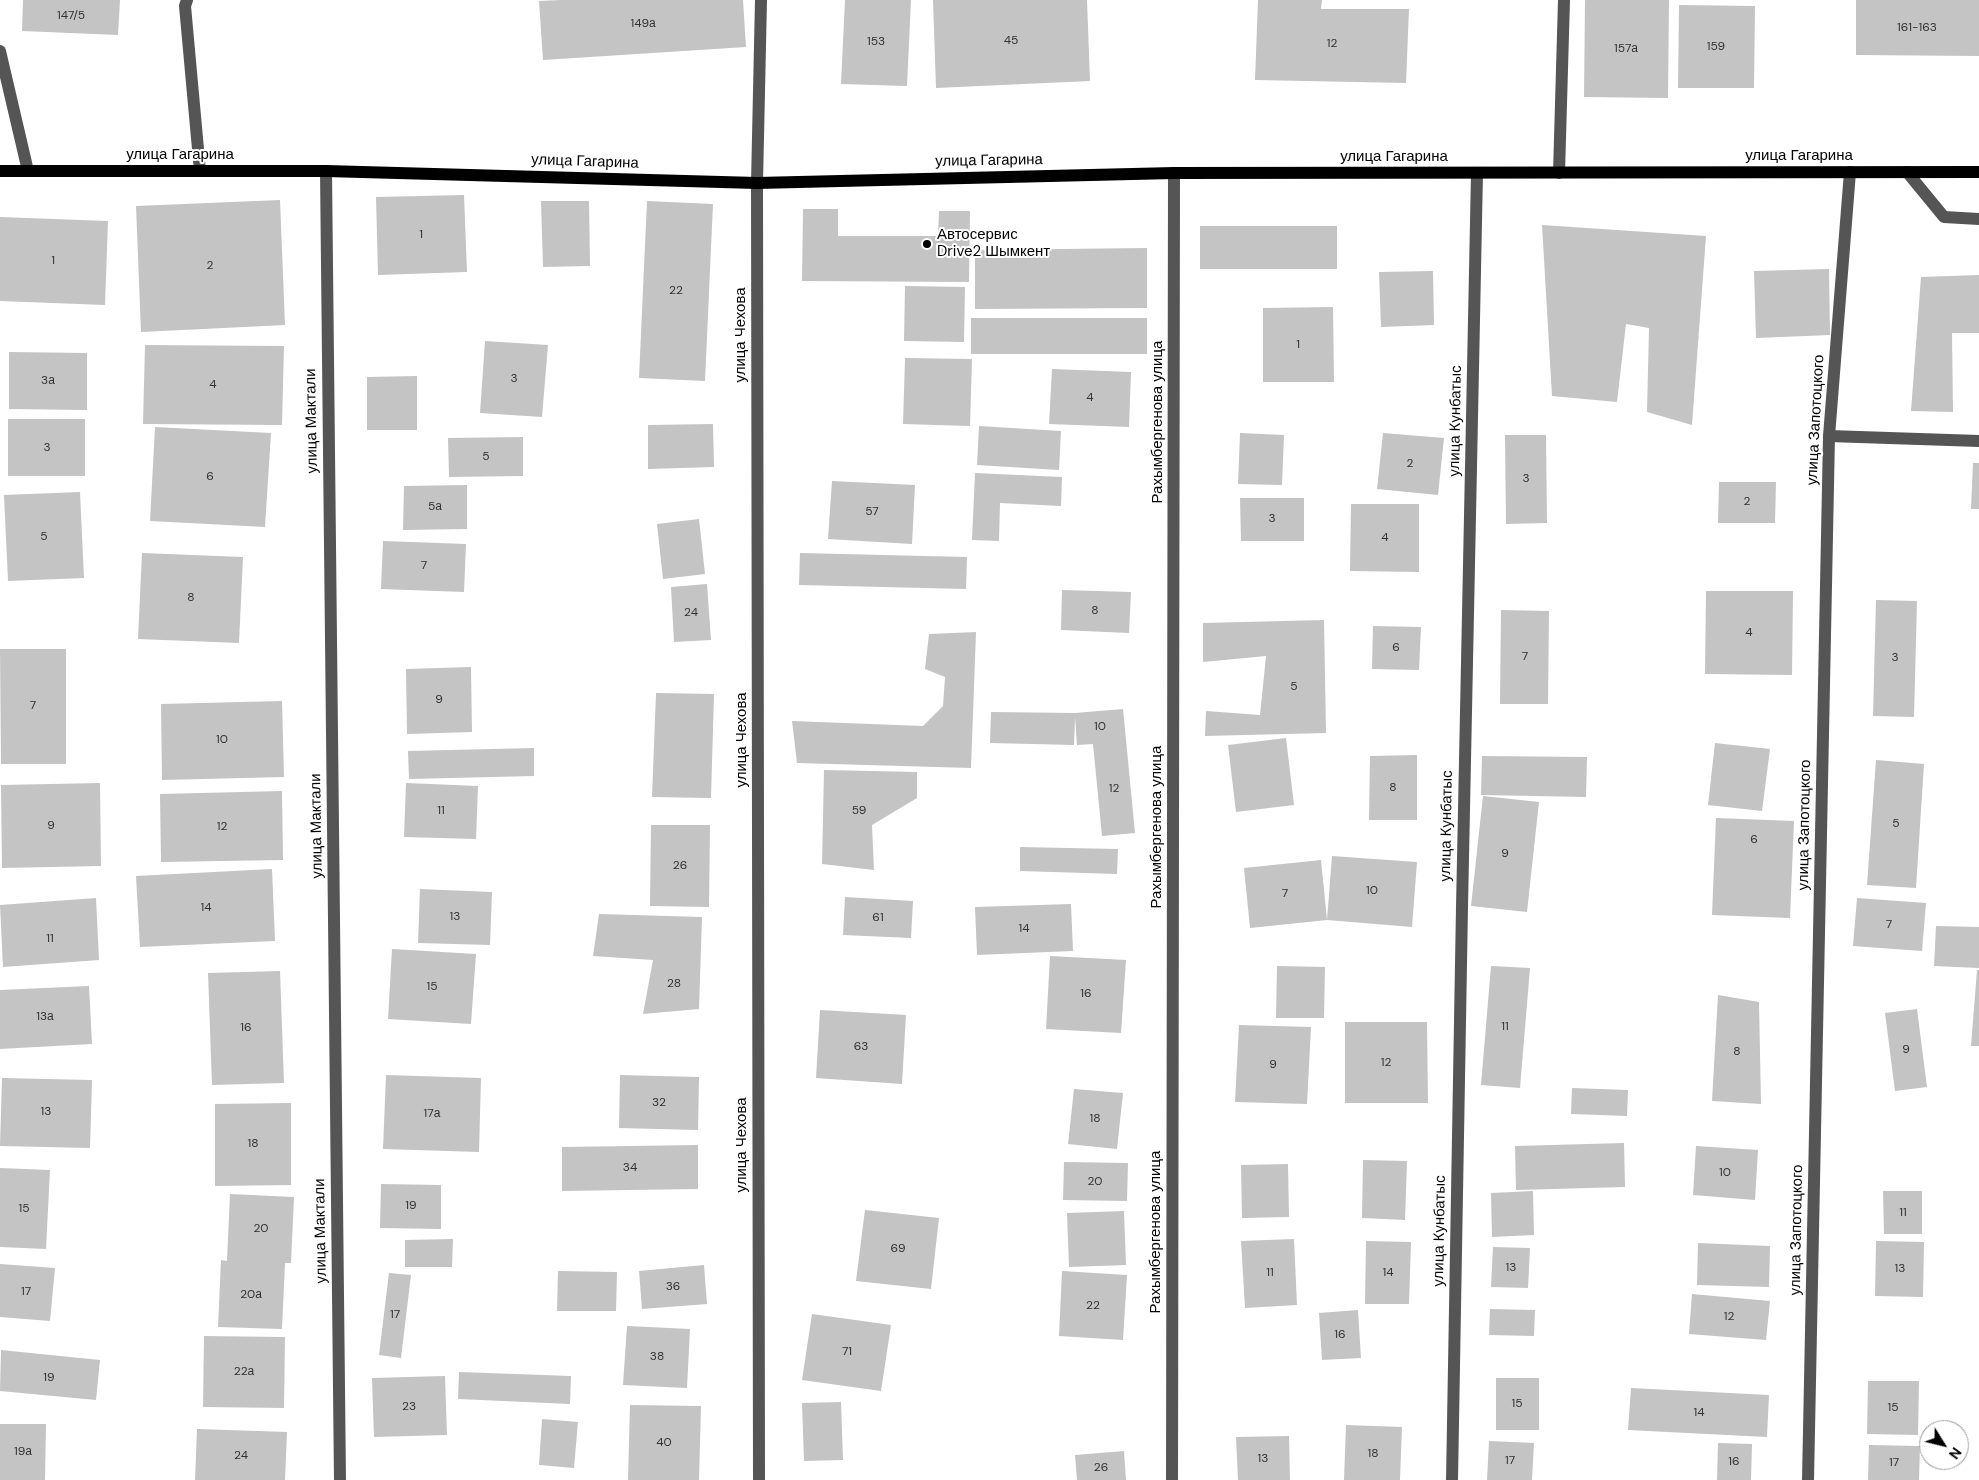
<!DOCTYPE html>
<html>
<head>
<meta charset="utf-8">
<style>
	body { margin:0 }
	#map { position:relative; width:1979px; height:1480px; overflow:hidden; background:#fff; font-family:"DM Sans",sans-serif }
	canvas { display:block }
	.north { position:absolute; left:1919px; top:1420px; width:50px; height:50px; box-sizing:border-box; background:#fff; border:1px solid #999; border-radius:50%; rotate:126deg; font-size:14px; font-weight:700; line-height:20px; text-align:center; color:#000 }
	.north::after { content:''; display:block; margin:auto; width:18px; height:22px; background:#000; clip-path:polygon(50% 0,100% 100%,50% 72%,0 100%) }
</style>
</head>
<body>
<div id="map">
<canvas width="1979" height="1480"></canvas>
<div class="north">N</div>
</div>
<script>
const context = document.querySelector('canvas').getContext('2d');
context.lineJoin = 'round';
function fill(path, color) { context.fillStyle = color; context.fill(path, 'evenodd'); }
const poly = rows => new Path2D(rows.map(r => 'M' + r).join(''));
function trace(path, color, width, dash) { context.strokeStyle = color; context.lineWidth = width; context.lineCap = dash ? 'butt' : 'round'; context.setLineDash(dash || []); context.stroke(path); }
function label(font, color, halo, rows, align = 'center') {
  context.font = font + ' "DM Sans",sans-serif'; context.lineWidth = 4; context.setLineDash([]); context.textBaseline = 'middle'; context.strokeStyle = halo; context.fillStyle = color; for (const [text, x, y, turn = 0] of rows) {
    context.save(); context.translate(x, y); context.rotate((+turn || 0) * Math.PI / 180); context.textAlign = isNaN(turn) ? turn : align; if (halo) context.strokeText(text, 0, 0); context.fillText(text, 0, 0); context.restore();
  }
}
fill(poly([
	[23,0,120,0,118,35,22,31],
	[560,0,743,0,746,47,543,60,539,1],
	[845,0,911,0,907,86,841,84],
	[933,0,1087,0,1090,81,936,88],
	[1258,0,1322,0,1321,9,1409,9,1406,83,1255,80],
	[1585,0,1669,0,1668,98,1584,97],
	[1856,0,1979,0,1979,56,1856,55],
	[1679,5,1755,6,1754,88,1678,88],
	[464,195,467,272,378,275,376,197],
	[280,200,285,325,141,332,136,206],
	[541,201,589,201,590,266,543,267],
	[647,201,713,204,705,381,639,378],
	[803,209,838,209,838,236,938,236,939,211,970,211,969,282,802,281],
	[0,217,108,221,105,305,0,301],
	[1542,225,1706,236,1692,425,1647,412,1649,328,1626,324,1617,402,1552,396],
	[1200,226,1337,226,1337,269,1200,269],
	[1147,248,1147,308,975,309,975,250],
	[1829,269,1830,335,1756,338,1754,271],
	[1433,271,1434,325,1381,327,1379,272],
	[1979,275,1979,333,1952,333,1953,412,1911,411,1921,277],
	[905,286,965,287,964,342,904,341],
	[1333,307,1334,382,1263,382,1263,308],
	[971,318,1147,318,1147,354,971,354],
	[485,341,548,345,542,417,480,413],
	[145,345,284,346,282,425,143,424],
	[9,352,87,353,87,410,9,409],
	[905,358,972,359,970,426,903,424],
	[1052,369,1131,372,1129,427,1049,424],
	[417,376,417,430,367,430,367,377],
	[8,419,85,419,85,476,8,476],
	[713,424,714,467,648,469,648,425],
	[979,426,1061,431,1059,470,977,465],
	[155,427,271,433,265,527,150,521],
	[1240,433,1284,435,1282,485,1238,484],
	[1383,433,1444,438,1438,495,1377,489],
	[1505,435,1546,435,1547,523,1506,524],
	[523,437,523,476,449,477,448,438],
	[1973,463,1979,463,1979,509,1971,509],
	[975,473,1062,477,1061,506,1000,503,999,541,972,540],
	[832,481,915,485,912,544,828,539],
	[1719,482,1776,482,1775,523,1718,523],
	[467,485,467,529,403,530,404,486],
	[80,492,84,578,8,581,4,495],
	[1240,498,1304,498,1304,541,1241,541],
	[1351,504,1419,504,1419,572,1350,571],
	[699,519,705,574,663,579,657,524],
	[383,541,466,544,464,592,381,589],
	[142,553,243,557,239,643,138,639],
	[800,553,967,557,966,589,799,585],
	[707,584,711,640,674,642,671,587],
	[1062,590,1131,592,1129,633,1061,630],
	[1706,591,1793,591,1792,675,1705,674],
	[1876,600,1917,601,1914,717,1873,716],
	[1501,610,1549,611,1548,704,1500,704],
	[1324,620,1326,733,1205,736,1206,711,1260,715,1266,656,1203,662,1203,623],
	[1373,626,1421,627,1419,670,1372,669],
	[976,632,971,768,797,763,792,721,923,726,943,706,945,677,925,669,929,634],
	[0,649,66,649,66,764,1,764],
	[471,667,472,732,407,734,406,669],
	[656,693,714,694,711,798,652,797],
	[282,701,284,777,162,780,161,704],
	[1123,709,1135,833,1102,836,1093,744,1077,745,1075,717,1074,745,990,743,991,712,1075,713],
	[1286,738,1294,805,1236,812,1228,745],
	[1715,743,1770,749,1762,811,1708,805],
	[534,748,534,776,409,779,408,751],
	[1417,755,1417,820,1369,820,1370,756],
	[1482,756,1587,757,1586,797,1481,795],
	[1876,760,1924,764,1916,888,1867,885],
	[824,770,917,772,917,798,872,825,874,870,822,864],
	[100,783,101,866,2,868,1,785],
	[406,783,478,786,476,839,404,837],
	[282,791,283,860,161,862,160,794],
	[1483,796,1539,802,1527,912,1471,906],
	[1716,818,1794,821,1790,918,1712,915],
	[651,825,710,825,709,907,650,906],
	[1020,847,1118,849,1117,874,1020,871],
	[1332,856,1417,862,1412,927,1327,920],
	[1321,860,1327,920,1250,928,1244,868],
	[272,869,275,941,140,947,136,876],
	[420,889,492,892,490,945,418,943],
	[845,897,913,901,911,938,843,935],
	[96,898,99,960,3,967,0,905],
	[1857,898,1926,903,1922,951,1853,946],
	[1071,904,1073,951,977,955,975,907],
	[599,914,702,917,699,1009,643,1014,653,960,593,956],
	[1936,926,1979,927,1979,968,1934,966],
	[392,949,476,954,471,1024,388,1019],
	[1050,956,1126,960,1121,1033,1046,1029],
	[1277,966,1325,967,1324,1018,1276,1018],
	[1491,966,1530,968,1520,1088,1481,1085],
	[1977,970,1979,970,1979,1046,1971,1046],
	[280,971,284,1083,212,1085,208,973],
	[89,986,92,1044,0,1049,0,990],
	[1718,995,1759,1002,1761,1104,1712,1101],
	[1917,1009,1927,1087,1895,1091,1885,1013],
	[820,1010,906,1015,902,1084,816,1078],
	[1345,1022,1427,1022,1428,1103,1345,1103],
	[1239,1025,1311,1027,1307,1104,1235,1102],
	[386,1075,481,1078,479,1152,383,1149],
	[620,1075,699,1077,698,1130,619,1128],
	[2,1078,92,1080,90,1148,0,1146],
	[1572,1088,1628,1090,1627,1116,1571,1114],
	[1074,1089,1123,1093,1117,1149,1068,1144],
	[291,1103,291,1185,215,1186,215,1104],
	[1624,1143,1625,1187,1516,1190,1515,1146],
	[698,1145,698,1189,562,1191,562,1147],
	[1696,1146,1758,1150,1755,1200,1693,1195],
	[1363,1160,1407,1161,1405,1220,1362,1218],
	[1064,1162,1128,1163,1127,1201,1063,1200],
	[1288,1164,1289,1217,1242,1218,1241,1165],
	[0,1168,50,1170,46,1249,0,1247],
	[381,1184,441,1185,441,1229,380,1228],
	[1533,1191,1534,1235,1492,1237,1491,1193],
	[1883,1191,1922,1191,1922,1234,1884,1234],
	[230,1194,294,1197,291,1263,285,1263,282,1329,218,1327,221,1260,227,1261],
	[865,1210,939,1218,931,1289,856,1281],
	[1124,1211,1126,1265,1069,1267,1067,1213],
	[453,1239,452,1267,405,1267,405,1240],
	[1294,1239,1297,1305,1245,1308,1241,1241],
	[1366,1241,1411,1242,1409,1304,1365,1304],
	[1876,1241,1924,1242,1923,1297,1875,1296],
	[1698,1243,1770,1246,1769,1287,1697,1285],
	[1493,1247,1530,1248,1528,1288,1491,1287],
	[0,1264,55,1268,50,1321,0,1317],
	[704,1265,707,1304,642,1309,639,1271],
	[558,1271,617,1272,616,1311,557,1311],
	[1062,1271,1127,1275,1123,1340,1059,1336],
	[389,1273,411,1275,401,1358,379,1355],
	[1692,1294,1770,1301,1766,1340,1689,1334],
	[1490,1309,1535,1310,1534,1336,1489,1335],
	[1358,1310,1361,1358,1322,1360,1319,1313],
	[812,1314,891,1325,881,1391,802,1380],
	[627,1326,690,1329,687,1388,623,1385],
	[204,1336,285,1337,284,1408,203,1407],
	[1,1350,100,1360,96,1400,0,1391],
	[459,1372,571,1376,570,1404,458,1399],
	[445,1376,447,1435,374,1437,372,1378],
	[1496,1378,1539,1378,1539,1430,1496,1430],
	[1868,1381,1919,1381,1918,1435,1867,1434],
	[1631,1388,1769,1395,1767,1437,1628,1430],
	[841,1402,843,1460,804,1461,802,1403],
	[630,1405,701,1406,699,1480,628,1480],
	[542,1419,578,1422,574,1468,539,1465],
	[0,1424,46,1424,45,1480,0,1480],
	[1346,1425,1402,1427,1400,1480,1344,1480],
	[197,1429,287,1432,285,1480,195,1480],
	[1289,1436,1290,1480,1238,1480,1236,1437],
	[1489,1441,1534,1443,1532,1480,1487,1480],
	[1718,1443,1752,1444,1751,1480,1717,1480],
	[1869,1445,1920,1446,1919,1480,1868,1480],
	[1124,1451,1126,1480,1077,1480,1075,1455]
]), '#c4c4c4');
trace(poly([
	[187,0,185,6,200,171],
	[0,51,28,171],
	[326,171,340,1480],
	[1907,172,1944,217,1979,219],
	[1559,173,1564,0],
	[1829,436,1979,441],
	[759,1480,757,183,761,0],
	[1172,1480,1174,173],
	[1452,1480,1462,907,1477,173],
	[1808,1480,1829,436,1850,172]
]), '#555', 12);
trace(poly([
	[0,171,326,171,757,183,1174,173,1979,172]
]), '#000', 12);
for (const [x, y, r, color] of [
	[927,244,5,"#000"]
]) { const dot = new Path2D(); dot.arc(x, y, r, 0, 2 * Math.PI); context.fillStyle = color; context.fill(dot); trace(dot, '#fff', 2); }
label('12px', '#313131', null, [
	["147/5",71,16],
	["149а",643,24],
	["161-163",1917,28],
	["45",1011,41],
	["153",876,42],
	["12",1332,44],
	["159",1716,47],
	["157а",1626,49],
	["1",421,235],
	["1",53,261],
	["2",210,266],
	["22",676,291],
	["1",1298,345],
	["3",514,379],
	["3а",48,381],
	["4",213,385],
	["4",1090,398],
	["3",47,448],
	["5",486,457],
	["2",1410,464],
	["6",210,477],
	["3",1526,479],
	["2",1747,502],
	["5а",435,507],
	["57",872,512],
	["3",1272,519],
	["5",44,537],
	["4",1385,538],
	["7",424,566],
	["8",191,598],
	["8",1095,611],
	["24",691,613],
	["4",1749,633],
	["6",1396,648],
	["7",1525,657],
	["3",1895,658],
	["5",1294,687],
	["9",439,700],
	["7",33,706],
	["10",1100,727],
	["10",222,740],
	["8",1393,788],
	["12",1114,789],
	["11",441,811],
	["59",859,811],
	["5",1896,824],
	["9",51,826],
	["12",222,827],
	["6",1754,840],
	["9",1505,854],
	["26",680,866],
	["10",1372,891],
	["7",1285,894],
	["14",206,908],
	["13",455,917],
	["61",878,918],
	["7",1889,925],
	["14",1024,929],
	["11",50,939],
	["28",674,984],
	["15",432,987],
	["16",1086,994],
	["13а",45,1017],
	["11",1505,1027],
	["16",246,1028],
	["63",861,1047],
	["9",1906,1050],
	["8",1737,1052],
	["12",1386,1063],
	["9",1273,1065],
	["32",659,1103],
	["13",46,1112],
	["17а",432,1114],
	["18",1095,1119],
	["18",253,1144],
	["34",630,1168],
	["10",1725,1173],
	["20",1095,1182],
	["19",411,1206],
	["15",24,1209],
	["11",1903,1213],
	["20",261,1229],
	["69",898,1249],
	["13",1511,1268],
	["13",1900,1269],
	["11",1270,1273],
	["14",1388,1273],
	["36",673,1287],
	["17",26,1292],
	["20а",251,1295],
	["22",1093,1306],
	["17",395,1315],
	["12",1729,1317],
	["16",1340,1335],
	["71",847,1352],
	["38",657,1357],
	["22а",244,1372],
	["19",49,1378],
	["15",1517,1404],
	["23",409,1407],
	["15",1893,1408],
	["14",1699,1413],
	["40",664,1443],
	["19а",23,1452],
	["18",1373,1454],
	["24",241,1456],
	["13",1263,1459],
	["17",1510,1461],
	["16",1734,1462],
	["17",1894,1463],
	["26",1101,1468]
]);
label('15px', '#000', '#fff', [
	["улица Гагарина",180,155],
	["улица Гагарина",1799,156],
	["улица Гагарина",1394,157],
	["улица Гагарина",989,161,-1],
	["улица Гагарина",585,162,2],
	["улица Чехова",741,335,-90],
	["улица Запотоцкого",1816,420,-87],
	["улица Мактали",312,421,-91],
	["улица Кунбатыс",1456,421,-89],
	["Рахымбергенова улица",1158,422,-90],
	["улица Чехова",742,740,-90],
	["улица Запотоцкого",1805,825,-89],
	["улица Мактали",317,826,-91],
	["улица Кунбатыс",1447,826,-89],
	["Рахымбергенова улица",1157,827,-90],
	["улица Чехова",742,1145,-90],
	["улица Запотоцкого",1797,1230,-89],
	["улица Мактали",321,1231,-91],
	["улица Кунбатыс",1440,1231,-89],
	["Рахымбергенова улица",1156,1232,-90]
]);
label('15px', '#000', '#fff', [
	["Автосервис",937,235],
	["Drive2 Шымкент",937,252]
], 'left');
</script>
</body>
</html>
